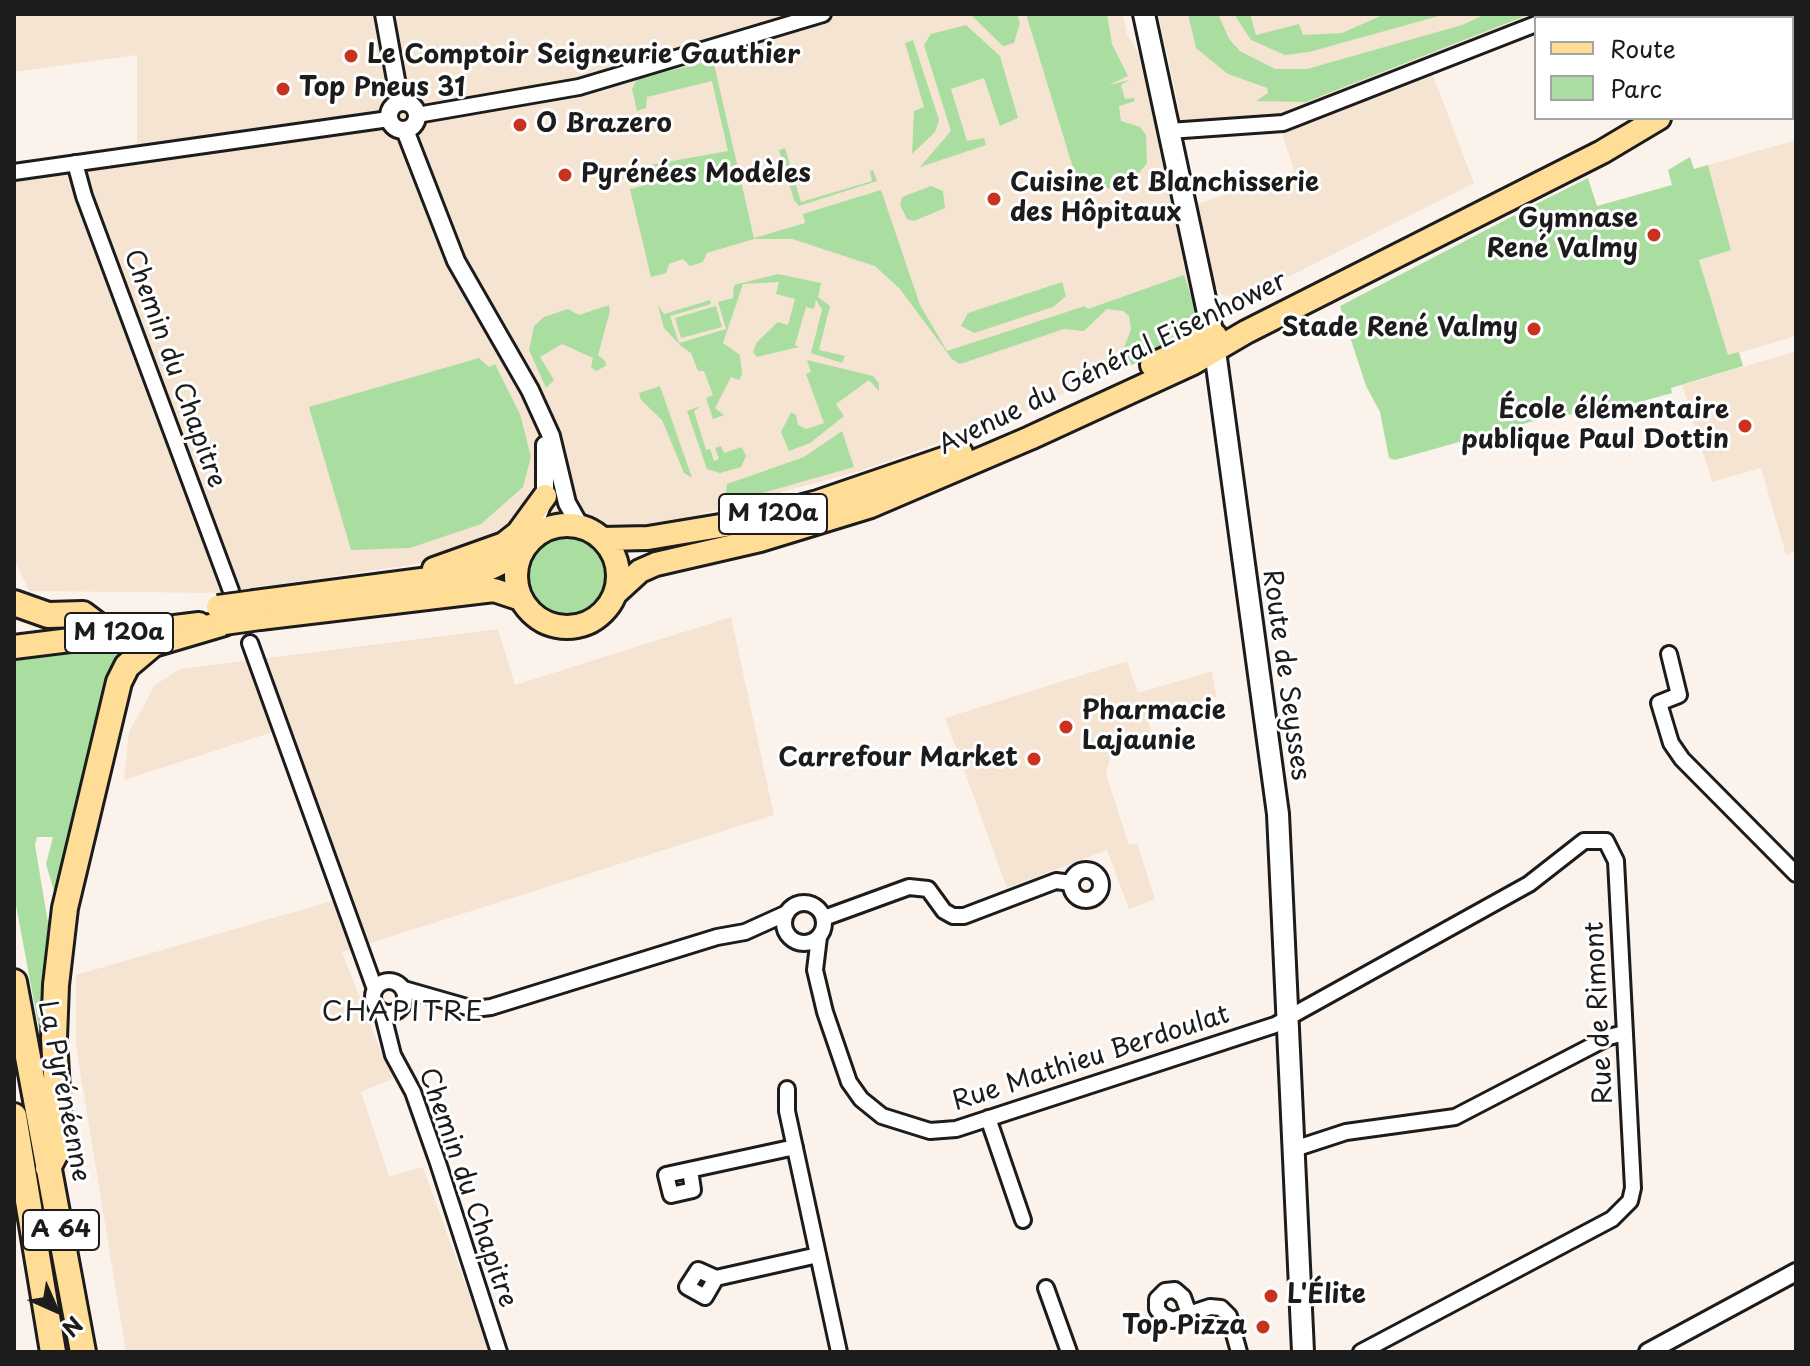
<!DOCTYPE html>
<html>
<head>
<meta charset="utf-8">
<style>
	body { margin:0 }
	#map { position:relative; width:1810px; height:1366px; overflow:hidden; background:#fbf3eb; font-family:"Playpen Sans",sans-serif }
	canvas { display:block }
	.frame { position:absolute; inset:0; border:16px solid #1c1c1c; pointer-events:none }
	.legend { position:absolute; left:1534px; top:16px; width:260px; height:104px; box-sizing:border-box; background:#fff; border:2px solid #a4a4a4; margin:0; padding:10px 14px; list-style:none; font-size:24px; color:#1c1c1c }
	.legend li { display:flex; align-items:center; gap:16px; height:40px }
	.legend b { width:40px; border:2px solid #a4a4a4 }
	.north { position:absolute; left:16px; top:1270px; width:80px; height:80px; -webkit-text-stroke:6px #fff; paint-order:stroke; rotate:135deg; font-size:22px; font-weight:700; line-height:32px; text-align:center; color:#1c1c1c }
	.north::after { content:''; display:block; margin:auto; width:28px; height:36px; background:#1c1c1c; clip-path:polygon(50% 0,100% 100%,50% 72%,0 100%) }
</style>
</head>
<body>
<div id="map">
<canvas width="1810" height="1366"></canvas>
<div class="frame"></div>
<ul class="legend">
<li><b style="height:10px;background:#ffdd96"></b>Route</li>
<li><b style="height:22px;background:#aadea0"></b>Parc</li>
</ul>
<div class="north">N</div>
</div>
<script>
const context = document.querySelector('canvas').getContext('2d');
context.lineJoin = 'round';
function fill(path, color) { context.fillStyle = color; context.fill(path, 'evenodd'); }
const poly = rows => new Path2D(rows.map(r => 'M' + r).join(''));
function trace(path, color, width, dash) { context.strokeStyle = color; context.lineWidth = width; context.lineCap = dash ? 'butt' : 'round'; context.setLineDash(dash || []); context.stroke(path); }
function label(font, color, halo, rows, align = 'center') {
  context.font = font + ' "Playpen Sans",sans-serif'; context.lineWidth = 6; context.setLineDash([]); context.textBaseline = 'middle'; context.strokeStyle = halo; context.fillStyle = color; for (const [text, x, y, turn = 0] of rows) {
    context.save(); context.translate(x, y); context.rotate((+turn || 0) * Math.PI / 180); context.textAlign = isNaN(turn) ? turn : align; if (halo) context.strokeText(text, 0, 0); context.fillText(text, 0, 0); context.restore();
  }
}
fill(poly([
	[14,14,1123,14,1127,34,1139,54,1164,158,1195,314,1185,334,1026,412,860,471,649,528,505,536,423,563,221,593,29,591,14,559,14,163,137,144,137,55,14,72],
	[1158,14,1793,14,1786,18,1536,18,1536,42,1532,35,1432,73,1474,183,1241,301,1222,294,1213,282,1192,206,1294,171,1282,133,1179,139,1179,108],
	[1796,140,1796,336,1728,356,1699,260,1731,249,1708,165],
	[1796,351,1796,552,1786,555,1761,468,1712,482,1682,385],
	[731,617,774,815,342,952,383,1057,394,1078,361,1092,389,1176,423,1167,490,1352,126,1352,76,1046,76,975,335,900,273,732,124,780,129,732,155,685,180,669,498,629,515,685],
	[1127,661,1138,693,1212,671,1216,697,1147,718,1153,738,1111,755,1106,774,1129,845,1137,843,1155,899,1129,909,1107,850,1007,888,945,718]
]), '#f6e4d2');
fill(poly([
	[970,14,1017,14,1020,23,1014,43,1003,46],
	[1026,14,1107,14,1112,44,1128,76,1109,85,1129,80,1121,85,1125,99,1134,98,1135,101,1119,106,1121,121,1140,127,1146,135,1147,163,1131,183,1100,190,1081,182,1074,171],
	[1188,14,1218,14,1229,39,1240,51,1275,69,1307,69,1462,25,1486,14,1530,14,1306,102,1256,101,1268,93,1267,88,1228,74,1196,48],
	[1234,14,1250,14,1256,35,1299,24,1303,35,1342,33,1385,14,1446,14,1309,52,1285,55,1251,40],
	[966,25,1000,56,1018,118,1000,126,984,78,951,89,967,141,984,138,986,145,920,167,951,131,924,45,931,34],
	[913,40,939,120,935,132,912,154,914,111,924,107,905,43],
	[713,60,754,238,805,223,803,214,881,190,920,305,947,351,1085,306,1088,309,1184,275,1197,315,1193,324,1181,340,1124,369,1119,361,1131,329,1129,316,1123,311,1107,309,1084,331,1064,329,960,364,952,359,900,289,875,266,792,239,754,239,707,253,703,262,690,266,683,259,669,264,666,273,651,277,630,189,652,183,650,165,728,151,712,81,647,97,646,108,637,111,632,89,637,79],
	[785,148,801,202,872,181,870,171,873,170,877,181,799,206,794,200,779,150],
	[1690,157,1694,169,1708,165,1731,250,1699,260,1728,355,1739,352,1743,366,1671,388,1672,393,1600,413,1598,407,1550,420,1548,417,1395,460,1389,458,1380,412,1366,386,1340,306,1515,215,1523,227,1542,216,1532,206,1588,178,1597,206,1672,185,1668,170],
	[931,186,943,191,945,208,914,221,907,219,900,205,902,197],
	[778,274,821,283,818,297,830,306,819,350,845,356,842,363,811,353,822,310,816,300,814,309,806,307,795,345,799,347,757,357,753,352,757,342,778,322,788,325,795,299,776,294,779,282,743,284,723,343,740,355,742,375,739,380,731,377,715,408,724,415,713,419,706,398,713,395,704,371,698,371,691,353,682,347,664,328,658,306,664,314,710,300,711,304,670,316,679,343,726,329,718,302,733,298,734,285],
	[1062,282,1066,296,1053,307,974,333,961,326,968,313],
	[609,305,610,311,598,355,605,361,606,366,596,371,591,367,593,358,562,344,540,357,554,380,546,388,529,350,534,326,544,317,568,309,579,315],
	[716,306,722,327,681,338,675,318],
	[479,358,489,367,495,364,520,414,531,457,523,487,481,524,410,548,351,550,309,407],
	[807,360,873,376,879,383,879,391,869,380,836,404,844,416,810,443,789,451,781,432,791,412,796,415,798,425,806,429,824,423,806,374,811,372],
	[660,386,692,478,684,473,662,420,641,400,639,393],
	[701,406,694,411,706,450,710,449,714,461,719,459,715,448,721,446,724,453,742,447,746,456,741,467,720,473,707,469,687,411],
	[842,431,854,467,724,504,727,484,804,457],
	'528 577a39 39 0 1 1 78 0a39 39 0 1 1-78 0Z',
	[137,646,82,804,71,826,54,891,46,864,53,837,37,837,35,845,48,923,55,900,46,1066,14,895,14,661]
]), '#aadea0');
const minor = poly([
	[1641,14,1643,18],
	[1550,18,1560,14],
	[417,115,579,87,823,14],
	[1169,131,1283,123,1536,24],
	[75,163,84,196,231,591],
	[14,172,389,119],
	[250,643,375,989],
	[1669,654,1679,695,1659,703,1671,743,1682,759,1796,874],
	'1071 885a15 15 0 1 1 30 0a15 15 0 1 1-30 0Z',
	'784 923a20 20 0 1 1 40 0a20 20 0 1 1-40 0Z',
	[824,918,909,887,928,889,944,911,953,916,964,916,1056,881,1071,883],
	[819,937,815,970,825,1012,849,1082,861,1099,882,1116,930,1131,956,1129,1275,1025,1529,884,1584,841,1606,841,1616,861,1633,1188,1630,1201,1612,1219,1361,1352],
	'373 997a16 16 0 1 1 32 0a16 16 0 1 1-32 0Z',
	[404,989,474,1009,491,1007,717,937,745,932,787,913],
	[382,1011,393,1055,413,1092,438,1163,499,1352],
	[787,1089,787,1111,839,1352],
	[988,1118,1023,1220],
	[1294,1149,1346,1132,1455,1117,1609,1037,1624,1033],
	[690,1170,693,1190,671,1195,666,1175,795,1147],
	[716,1278,705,1297,687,1287,698,1270,716,1278,818,1255],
	[1046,1288,1069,1352],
	[1189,1314,1183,1297,1175,1290,1165,1291,1157,1299,1157,1309,1163,1316,1173,1320,1189,1314,1210,1307,1221,1308,1229,1316,1239,1352]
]);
const tertiary = poly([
	[384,14,400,102],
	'389 116a14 14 0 1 1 28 0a14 14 0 1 1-28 0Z',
	[405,130,456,261,530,390,551,436,567,503,580,526],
	[529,541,545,496,545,445],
	[1648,1352,1796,1272]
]);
const secondary = poly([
	[1144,14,1213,336,1278,814,1303,1352]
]);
const primary = poly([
	[1792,51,1796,49],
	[1152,365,1215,335],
	'516 576a51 51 0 1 1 102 0a51 51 0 1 1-102 0Z',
	[603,539,648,538,738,523,818,502,961,453],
	[434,569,504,544,518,533,545,496],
	[616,593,640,571,656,564,760,540,871,506,1030,438,1193,363,1246,332,1602,152,1659,118],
	[255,602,482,572,521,553],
	[260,618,494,590,521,599],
	[14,647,199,624]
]);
const motorway = poly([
	[14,603,48,615,83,614,95,623],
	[14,982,83,1352],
	[14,1116,53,1352],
	[48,1168,60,1145,54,1038,56,985,65,908,119,682,127,666,153,644,224,623]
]);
trace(minor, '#1c1c1c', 20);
trace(tertiary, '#1c1c1c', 22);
trace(secondary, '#1c1c1c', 26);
trace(primary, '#1c1c1c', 28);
trace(motorway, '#1c1c1c', 30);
trace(minor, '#fff', 14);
trace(tertiary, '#fff', 16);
trace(secondary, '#fff', 20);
trace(primary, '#ffdd96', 22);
trace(motorway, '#ffdd96', 24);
const primaryBridge = poly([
	[218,607,255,602],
	[224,623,260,618]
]);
trace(primaryBridge, '#1c1c1c', 28, []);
trace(primaryBridge, '#ffdd96', 22);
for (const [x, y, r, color] of [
	[351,56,8,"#c8321e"],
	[283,89,8,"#c8321e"],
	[520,125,8,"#c8321e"],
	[565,175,8,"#c8321e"],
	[994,199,8,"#c8321e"],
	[1654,235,8,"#c8321e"],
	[1534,329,8,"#c8321e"],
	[1745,426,8,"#c8321e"],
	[1066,727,8,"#c8321e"],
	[1034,759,8,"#c8321e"],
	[1271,1296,8,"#c8321e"],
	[1263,1327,8,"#c8321e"]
]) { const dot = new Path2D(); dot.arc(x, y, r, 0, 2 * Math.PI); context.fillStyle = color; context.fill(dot); trace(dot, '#fff', 3); }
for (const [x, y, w] of [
	[773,514,108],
	[119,633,108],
	[61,1230,76]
]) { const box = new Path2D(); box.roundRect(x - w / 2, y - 20, w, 40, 6); context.fillStyle = '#fff'; context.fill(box); trace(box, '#1c1c1c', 2); }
label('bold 24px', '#1c1c1c', null, [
	["M 120a",773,514],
	["M 120a",119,633],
	["A 64",61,1230]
]);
label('bold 26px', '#1c1c1c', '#fff', [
	["Le Comptoir Seigneurie Gauthier",367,56],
	["Top Pneus 31",299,89],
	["O Brazero",536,125],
	["Pyrénées Modèles",581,175],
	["Cuisine et Blanchisserie",1010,184],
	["des Hôpitaux",1010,214],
	["Gymnase",1638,220,"right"],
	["René Valmy",1638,250,"right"],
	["Stade René Valmy",1518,329,"right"],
	["École élémentaire",1729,411,"right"],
	["publique Paul Dottin",1729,441,"right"],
	["Pharmacie",1082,712],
	["Lajaunie",1082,742],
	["Carrefour Market",1018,759,"right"],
	["L'Élite",1287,1296],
	["Top Pizza",1247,1327,"right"]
], 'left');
label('26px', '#1c1c1c', '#fff', [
	["Avenue du Général Eisenhower",1113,364,-26],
	["Chemin du Chapitre",174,369,70],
	["Route de Seysses",1285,675,82],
	["Rue de Rimont",1600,1013,-93],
	["Rue Mathieu Berdoulat",1091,1059,-18],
	["La Pyrénéenne",63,1091,79],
	["Chemin du Chapitre",467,1188,71]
]);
context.letterSpacing = '2px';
label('28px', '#1c1c1c', '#fff', [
	["CHAPITRE",403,1013]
]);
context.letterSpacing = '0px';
</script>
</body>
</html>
